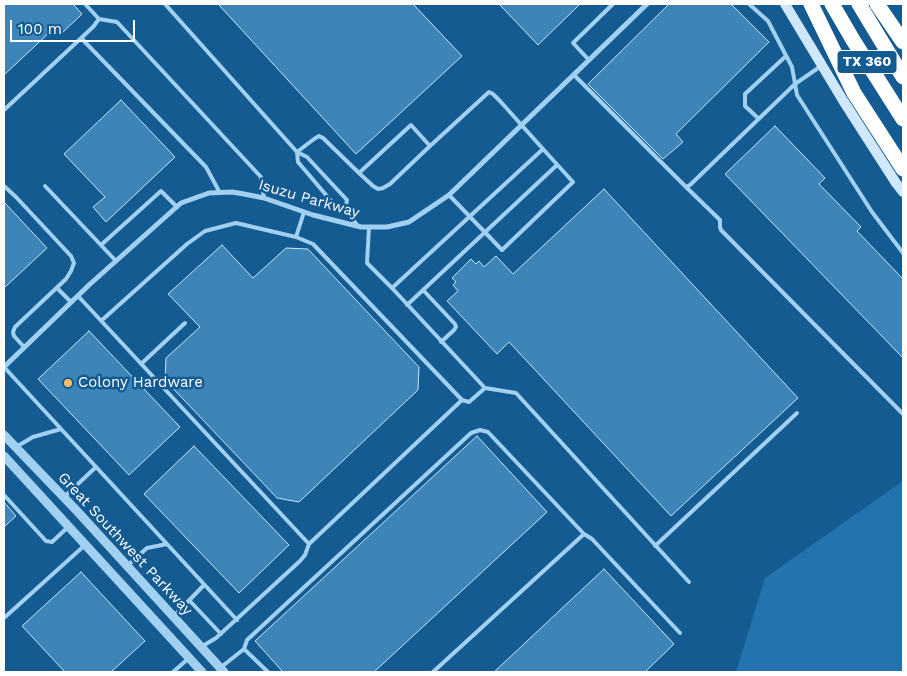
<!DOCTYPE html>
<html>
<head>
<meta charset="utf-8">
<style>
	body { margin:0 }
	#map { position:relative; width:907px; height:676px; overflow:hidden; background:#145b91; font-family:"Work Sans",sans-serif }
	canvas { display:block }
	.frame { position:absolute; inset:0; border:5px solid #fff; pointer-events:none }
	.scale { position:absolute; left:10px; top:20px; width:125px; height:22px; box-sizing:border-box; border:2px solid #fff; border-top:0; padding-left:6px; font-size:15px; line-height:18px; white-space:nowrap; color:#fff; -webkit-text-stroke:4px #145b91; paint-order:stroke }
</style>
</head>
<body>
<div id="map">
<canvas width="907" height="676"></canvas>
<div class="frame"></div>
<div class="scale">100 m</div>
</div>
<script>
const context = document.querySelector('canvas').getContext('2d');
context.lineJoin = 'round';
function fill(path, color) { context.fillStyle = color; context.fill(path, 'evenodd'); }
const poly = rows => new Path2D(rows.map(r => 'M' + r).join(''));
function trace(path, color, width, dash) { context.strokeStyle = color; context.lineWidth = width; context.lineCap = dash ? 'butt' : 'round'; context.setLineDash(dash || []); context.stroke(path); }
function label(font, color, halo, rows, align = 'center') {
  context.font = font + ' "Work Sans",sans-serif'; context.lineWidth = 5; context.setLineDash([]); context.textBaseline = 'middle'; context.strokeStyle = halo; context.fillStyle = color; for (const [text, x, y, turn = 0] of rows) {
    context.save(); context.translate(x, y); context.rotate((+turn || 0) * Math.PI / 180); context.textAlign = isNaN(turn) ? turn : align; if (halo) context.strokeText(text, 0, 0); context.fillText(text, 0, 0); context.restore();
  }
}
fill(poly([
	[903,481,903,672,736,672,765,578]
]), '#2374ae');
const building = poly([
	[4,4,73,4,82,14,62,33,50,32,4,75,4,4],
	[218,4,413,4,462,56,356,154,218,4],
	[499,4,580,4,538,45,499,4],
	[669,4,731,4,769,42,676,134,683,142,663,159,588,84,669,4],
	[121,100,175,157,106,222,93,207,105,197,64,154,121,100],
	[775,126,825,178,819,184,861,227,857,231,903,279,903,358,725,174,775,126],
	[604,189,798,398,671,516,509,342,497,354,447,301,458,291,453,285,456,282,452,278,471,259,476,264,479,261,484,267,496,256,513,274,604,189],
	[4,202,47,248,4,288,4,202],
	[222,245,253,278,286,248,308,249,419,367,418,390,299,502,277,498,165,380,166,358,200,327,168,294,222,245],
	[89,331,180,427,129,475,38,379,89,331],
	[477,436,547,512,374,672,283,672,255,641,477,436],
	[194,446,289,545,239,593,144,494,194,446],
	[4,502,16,516,4,527,4,502],
	[604,569,674,644,645,672,494,672,604,569],
	[81,572,145,641,111,672,65,672,22,626,81,572]
]);
fill(building, '#3d85b9');
trace(building, '#c8e6fc', 1);
trace(poly([
	[85,4,99,19,117,22,261,177,264,198],
	[165,4,297,152,314,139,319,136,323,138,359,173,411,125,430,146,390,184,383,188,378,189,373,186,359,173],
	[749,4,768,21,792,67,797,95,872,212,903,253],
	[81,38,206,167,220,193],
	[589,60,573,43,613,4],
	[574,75,686,187,690,185,795,84,821,66],
	[4,110,93,27,99,19],
	[759,119,745,106,745,94,786,56],
	[4,186,16,197,71,256,74,263,71,271,66,279,15,327,13,332,14,336,24,347],
	[45,186,116,261],
	[686,187,720,220,720,227,721,230,903,414],
	[449,195,502,250,573,182,543,149],
	[345,209,338,209,298,162,297,152,307,157,347,200,345,209,357,225],
	[369,227,367,263,392,288,543,149,500,101,493,94,489,92,430,146],
	[296,237,313,244,462,400,309,544],
	[101,245,161,191,177,207],
	[57,288,71,302],
	[392,288,485,388,516,393,689,582],
	[423,290,455,324,456,327,454,330,441,342],
	[78,296,309,544,305,555,300,561,216,638,201,647],
	[407,305,557,165],
	[101,321,187,244,205,231,236,223,296,237,304,212],
	[141,364,185,323],
	[4,367,237,620],
	[462,400,469,402,485,388],
	[16,447,33,437,61,429],
	[4,495,46,541,52,542,68,527],
	[64,497,96,467],
	[655,546,797,413],
	[127,566,147,548,167,544],
	[189,600,221,634],
	[174,616,204,585],
	[4,618,85,545],
	[244,649,268,672],
	[220,668,244,649,247,640,471,433,480,430,488,432,584,534],
	[173,672,189,658],
	[433,672,584,534,592,539,680,633]
]), '#a1d0f1', 4);
trace(poly([
	[4,367,89,285,181,203,209,193,232,192,244,194,264,198,313,215,361,227,387,227,409,222,449,195,647,4]
]), '#a1d0f1', 5);
trace(poly([
	[4,435,77,511,224,672],
	[4,456,202,672]
]), '#a1d0f1', 9);
trace(poly([
	[785,4,844,102,896,183,903,192]
]), '#cfe8fc', 10);
trace(poly([
	[811,4,854,93,903,169],
	[832,4,853,40,903,119],
	[859,4,903,77],
	[877,4,903,42]
]), '#fff', 15);
for (const [x, y, r, color] of [
	[68,383,5,"#ffbc61"]
]) { const dot = new Path2D(); dot.arc(x, y, r, 0, 2 * Math.PI); context.fillStyle = color; context.fill(dot); trace(dot, '#145b91', 2); }
for (const [x, y, w] of [
	[867,62,60]
]) { const box = new Path2D(); box.roundRect(x - w / 2, y - 11.5, w, 23, 4); context.fillStyle = '#145b91'; context.fill(box); trace(box, '#fff', 1); }
label('bold 14px', '#fff', null, [
	["TX 360",867,62]
]);
label('15px', '#fff', '#145b91', [
	["Isuzu Parkway",309,199,16],
	["Great Southwest Parkway",125,544,47]
]);
label('15px', '#fff', '#145b91', [
	["Colony Hardware",78,383]
], 'left');
</script>
</body>
</html>
